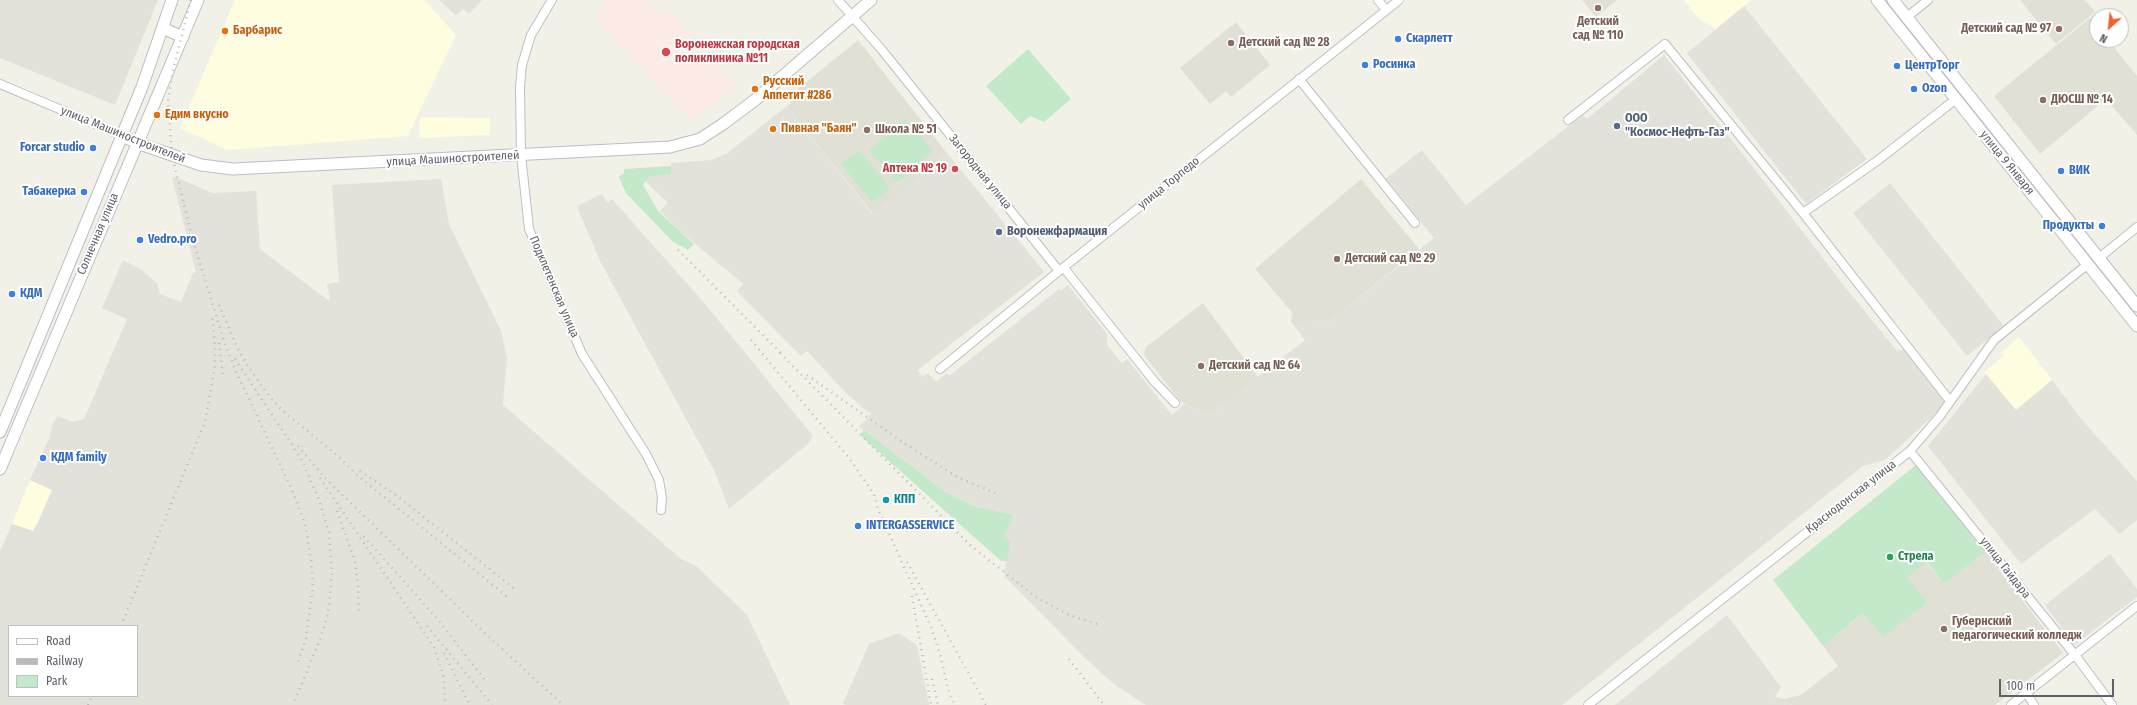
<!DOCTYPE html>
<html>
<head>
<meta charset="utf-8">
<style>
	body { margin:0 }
	#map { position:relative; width:2137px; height:705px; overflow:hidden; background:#f1f1e7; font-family:"Fira Sans Condensed",sans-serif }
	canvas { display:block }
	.legend { position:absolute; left:8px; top:625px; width:130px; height:72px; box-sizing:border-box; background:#fff; border:1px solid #bfc0c3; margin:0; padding:5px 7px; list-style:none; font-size:12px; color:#5e6168 }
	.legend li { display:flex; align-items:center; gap:8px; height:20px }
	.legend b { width:20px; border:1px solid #bfc0c3 }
	.north { position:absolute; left:2089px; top:8px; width:40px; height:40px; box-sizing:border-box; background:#fff; border:1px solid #bfc0c3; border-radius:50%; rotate:207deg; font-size:11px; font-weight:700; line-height:16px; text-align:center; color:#5e6168 }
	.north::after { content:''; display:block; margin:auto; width:14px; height:18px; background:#f0612f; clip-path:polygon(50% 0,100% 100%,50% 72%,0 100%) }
	.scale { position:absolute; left:1999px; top:679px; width:115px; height:18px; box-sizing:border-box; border:2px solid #5e6168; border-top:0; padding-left:5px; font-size:12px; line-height:14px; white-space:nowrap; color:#5e6168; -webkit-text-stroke:3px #fff; paint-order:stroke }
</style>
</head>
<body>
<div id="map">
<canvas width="2137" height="705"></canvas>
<ul class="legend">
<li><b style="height:5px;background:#fff"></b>Road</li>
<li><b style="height:5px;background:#bababb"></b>Railway</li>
<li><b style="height:11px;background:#c3e9ca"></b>Park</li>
</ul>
<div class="north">N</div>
<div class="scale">100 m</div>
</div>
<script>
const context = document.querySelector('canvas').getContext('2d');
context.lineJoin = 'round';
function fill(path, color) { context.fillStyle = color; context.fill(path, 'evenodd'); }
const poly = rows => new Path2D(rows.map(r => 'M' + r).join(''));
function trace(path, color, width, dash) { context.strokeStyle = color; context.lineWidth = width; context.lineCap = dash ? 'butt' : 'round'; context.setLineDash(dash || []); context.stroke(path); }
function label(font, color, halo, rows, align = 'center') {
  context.font = font + ' "Fira Sans Condensed",sans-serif'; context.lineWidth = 4; context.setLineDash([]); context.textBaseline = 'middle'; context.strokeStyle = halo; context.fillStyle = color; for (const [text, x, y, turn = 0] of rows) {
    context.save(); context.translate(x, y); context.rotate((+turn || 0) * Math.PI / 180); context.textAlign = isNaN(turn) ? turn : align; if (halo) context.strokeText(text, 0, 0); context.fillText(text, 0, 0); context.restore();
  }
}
fill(poly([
	[235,0,424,0,456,35,408,136,227,150,180,128],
	[1684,0,1752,0,1716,29,1699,19],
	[420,117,490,118,490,135,419,138],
	[2019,337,2052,380,2016,410,1984,373,2004,355,2002,352],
	[30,480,52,490,33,531,12,524]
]), '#fffddf');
fill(poly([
	[0,0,158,0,115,105,0,58],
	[439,0,482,0,469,14,463,9,456,16],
	[1744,6,1867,159,1806,204,1687,53],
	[1664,55,1749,162,1849,292,1897,351,1904,349,1947,403,1885,460,1863,466,1562,705,1146,705,1115,685,1085,658,1005,577,1004,573,1010,541,1004,537,985,510,945,492,859,427,871,414,870,411,869,413,845,392,807,351,801,356,780,335,737,291,743,284,678,229,660,211,668,203,645,181,647,177,671,174,671,163,711,160,726,154,787,106,872,214,947,153,1044,272,924,365,918,370,922,377,928,373,936,382,947,373,949,376,1059,289,1061,290,1068,285,1107,334,1107,344,1114,354,1122,363,1127,359,1172,415,1184,404,1208,415,1305,340,1296,328,1305,321,1331,320,1434,238,1386,178,1422,150,1466,205,1583,115,1587,119],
	[176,177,212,193,256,191,260,249,328,300,330,299,327,284,339,282,332,185,441,179,449,224,501,331,507,358,503,405,681,559,695,565,747,615,790,705,0,705,0,551,12,524,33,531,38,523,52,490,30,480,50,436,52,425,58,416,72,422,84,419,127,319,102,308,123,260,142,270,157,283,160,294,181,302,193,273,196,272,172,178],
	[9,626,137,626,137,696,9,696],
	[1890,183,2004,326,1967,356,1853,213],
	[602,194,607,202,612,199,706,305,813,436,808,444,729,509,715,472,601,263,580,214,577,206],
	[1986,374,2016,410,2052,380,2082,420,2137,481,2137,520,2120,534,2095,509,2021,564,1928,446],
	[2110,554,2137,589,2137,597,2074,645,2045,605],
	[1727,615,1781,687,1775,697,1784,699,1792,705,1615,705],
	[899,633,917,645,929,705,845,705,843,703,869,644]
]), '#e2e2db');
fill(poly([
	[1582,0,1617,0,1596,17],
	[2020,0,2085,0,2095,12,2056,44],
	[2090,18,2097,27,2097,40,2108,40,2137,76,2137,135,2106,99,2040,154,1994,96],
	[1236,22,1270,65,1231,97,1226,91,1210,104,1180,68],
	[858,40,947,153,873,214,787,106,791,103,787,98],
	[1361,179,1419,249,1331,320,1305,321,1296,328,1291,322,1292,312,1255,269],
	[1203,303,1258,377,1208,415,1181,402,1144,355,1146,347],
	[1985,552,2063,653,1995,705,1792,705,1784,699,1801,695,1838,666,1823,646,1926,562,1944,584]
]), '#e1e0d5');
fill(poly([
	[607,0,646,0,659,16,669,11,736,85,692,121,595,18]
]), '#fdebe5');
fill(poly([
	[1028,49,1071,99,1044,122,1030,116,1021,124,986,86],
	[905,119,933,151,897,182,869,150],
	[859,150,890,188,872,202,841,164],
	[671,166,671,174,648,177,643,185,658,211,694,244,688,250,672,241,626,193,619,177,624,173,624,169],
	[864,430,945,492,977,507,1013,515,1004,537,1010,541,1007,561,1001,561,860,435],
	[1916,465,1985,552,1944,584,1927,562,1907,578,1927,602,1883,637,1863,613,1823,646,1773,580]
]), '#c3e9ca');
const street = poly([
	[552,0,531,35,522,65,520,87,521,155,529,229,582,354,646,454,659,480,662,498,661,510],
	[838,0,882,50,1059,271],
	[1378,0,1386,10],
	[1907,17,1928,0],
	[1299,79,1415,223],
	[0,84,121,135],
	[1568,120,1665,44,1803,213,1950,401],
	[1803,213,1877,161,1956,99],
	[2099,258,2137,227],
	[1064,268,1154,381,1175,403],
	[940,369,1059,271,1399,0],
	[1910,451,2075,655,2112,705],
	[2026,692,2034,705],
	[1588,705,1910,451,1940,416,1994,340,2088,264],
	[2011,705,2137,606]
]);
const secondary = poly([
	[1877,0,2137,326],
	[1893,0,2137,306],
	[162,28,183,37],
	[121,135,137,143,201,165,233,169,670,147,700,139,723,124,755,100,871,0],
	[0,432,142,87,172,0],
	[0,469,198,0]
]);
trace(street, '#bfbfc6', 10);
trace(secondary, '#bcbec5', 13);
trace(street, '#fff', 8);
trace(secondary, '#fff', 11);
trace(poly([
	[191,0,173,70,168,101,172,155,194,244,225,344,238,376,292,490,305,524,311,560,313,586,306,638,297,665],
	[678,250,784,356],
	[219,305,237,347,246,363,267,393,283,411,339,457,357,475,509,598],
	[751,340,849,458,874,494,878,509,931,627,941,658,948,689,955,705],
	[219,343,223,377],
	[780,353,971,546,1036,597,1069,615,1100,625],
	[235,359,302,460,319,500,329,533,332,574,328,614,321,637,293,705],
	[807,375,904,443,959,478,998,494],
	[298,446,325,478,489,637,563,705],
	[360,471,396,495,516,590],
	[320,478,434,647,444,678,445,705],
	[337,511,355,561,358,584,359,612],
	[364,536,439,621,485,680],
	[907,562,986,705],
	[912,596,931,705],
	[121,626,205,422,215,366,215,346,212,314],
	[427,626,492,705],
	[444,653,470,705],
	[1069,659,1104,705],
	[932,679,938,705],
	[88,705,92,696]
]), '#bababb', 2.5, [1, 5]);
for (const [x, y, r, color] of [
	[1598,8,4,"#8d6e63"],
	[2059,29,4,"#8d6e63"],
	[225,31,4,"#e8710a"],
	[1398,39,4,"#3f7fe0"],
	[1231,43,4,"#8d6e63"],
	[666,52,5,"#e0444e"],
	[1365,65,4,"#3f7fe0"],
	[1897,66,4,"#3f7fe0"],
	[755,89,4,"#e8710a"],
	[1914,89,4,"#3f7fe0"],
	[2043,100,4,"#8d6e63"],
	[157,115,4,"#e8710a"],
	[1617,126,4,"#5c6f8a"],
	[773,129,4,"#e8710a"],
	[867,130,4,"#8d6e63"],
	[93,148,4,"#3f7fe0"],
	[955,169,4,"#e0444e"],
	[2061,171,4,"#3f7fe0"],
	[84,192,4,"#3f7fe0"],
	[2102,226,4,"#3f7fe0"],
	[999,232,4,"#5c6f8a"],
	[140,240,4,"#3f7fe0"],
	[1337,259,4,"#8d6e63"],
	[12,294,4,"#3f7fe0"],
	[1201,366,4,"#8d6e63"],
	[43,458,4,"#3f7fe0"],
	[886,500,4,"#0f9aa8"],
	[858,526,4,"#3f7fe0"],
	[1890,557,4,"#2e9e5b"],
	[1944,629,4,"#8d6e63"]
]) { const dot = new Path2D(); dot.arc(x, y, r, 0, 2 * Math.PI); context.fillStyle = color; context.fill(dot); trace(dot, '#fff', 1.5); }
label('bold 12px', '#785e54', '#fff', [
	["Детский",1598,22,"center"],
	["сад № 110",1598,36,"center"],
	["Детский сад № 97",2051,29,"right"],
	["Детский сад № 28",1239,43],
	["ДЮСШ № 14",2051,100],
	["Школа № 51",875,130],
	["Детский сад № 29",1345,259],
	["Детский сад № 64",1209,366],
	["Губернский",1952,622],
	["педагогический колледж",1952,636]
], 'left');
label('bold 12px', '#c56008', '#fff', [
	["Барбарис",233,31],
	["Русский",763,82],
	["Аппетит #286",763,96],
	["Едим вкусно",165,115],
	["Пивная \"Баян\"",781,129]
], 'left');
label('bold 12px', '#366cbe', '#fff', [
	["Скарлетт",1406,39],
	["Росинка",1373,65],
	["ЦентрТорг",1905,66],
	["Ozon",1922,89],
	["Forcar studio",85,148,"right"],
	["ВИК",2069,171],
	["Табакерка",76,192,"right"],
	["Продукты",2094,226,"right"],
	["Vedro.pro",148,240],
	["КДМ",20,294],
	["КДМ family",51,458],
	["INTERGASSERVICE",866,526]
], 'left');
label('bold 12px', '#be3a42', '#fff', [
	["Воронежская городская",675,45],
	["поликлиника №11",675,59],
	["Аптека № 19",947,169,"right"]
], 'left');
label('bold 12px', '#4e5e75', '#fff', [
	["ООО",1625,119],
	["\"Космос-Нефть-Газ\"",1625,133],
	["Воронежфармация",1007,232]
], 'left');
label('12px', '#5e6168', '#fff', [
	["улица Машиностроителей",123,135,22],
	["улица Машиностроителей",453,159,-3],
	["улица 9 Января",2007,163,51],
	["Загородная улица",980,172,51],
	["улица Торпедо",1169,183,-39],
	["Солнечная улица",98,234,-67],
	["Подклетенская улица",554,287,67],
	["Краснодонская улица",1851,497,-38],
	["улица Гайдара",2005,568,52]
]);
label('bold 12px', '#0d838f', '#fff', [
	["КПП",894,500]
], 'left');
label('bold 12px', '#27864d', '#fff', [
	["Стрела",1898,557]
], 'left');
</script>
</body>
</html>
